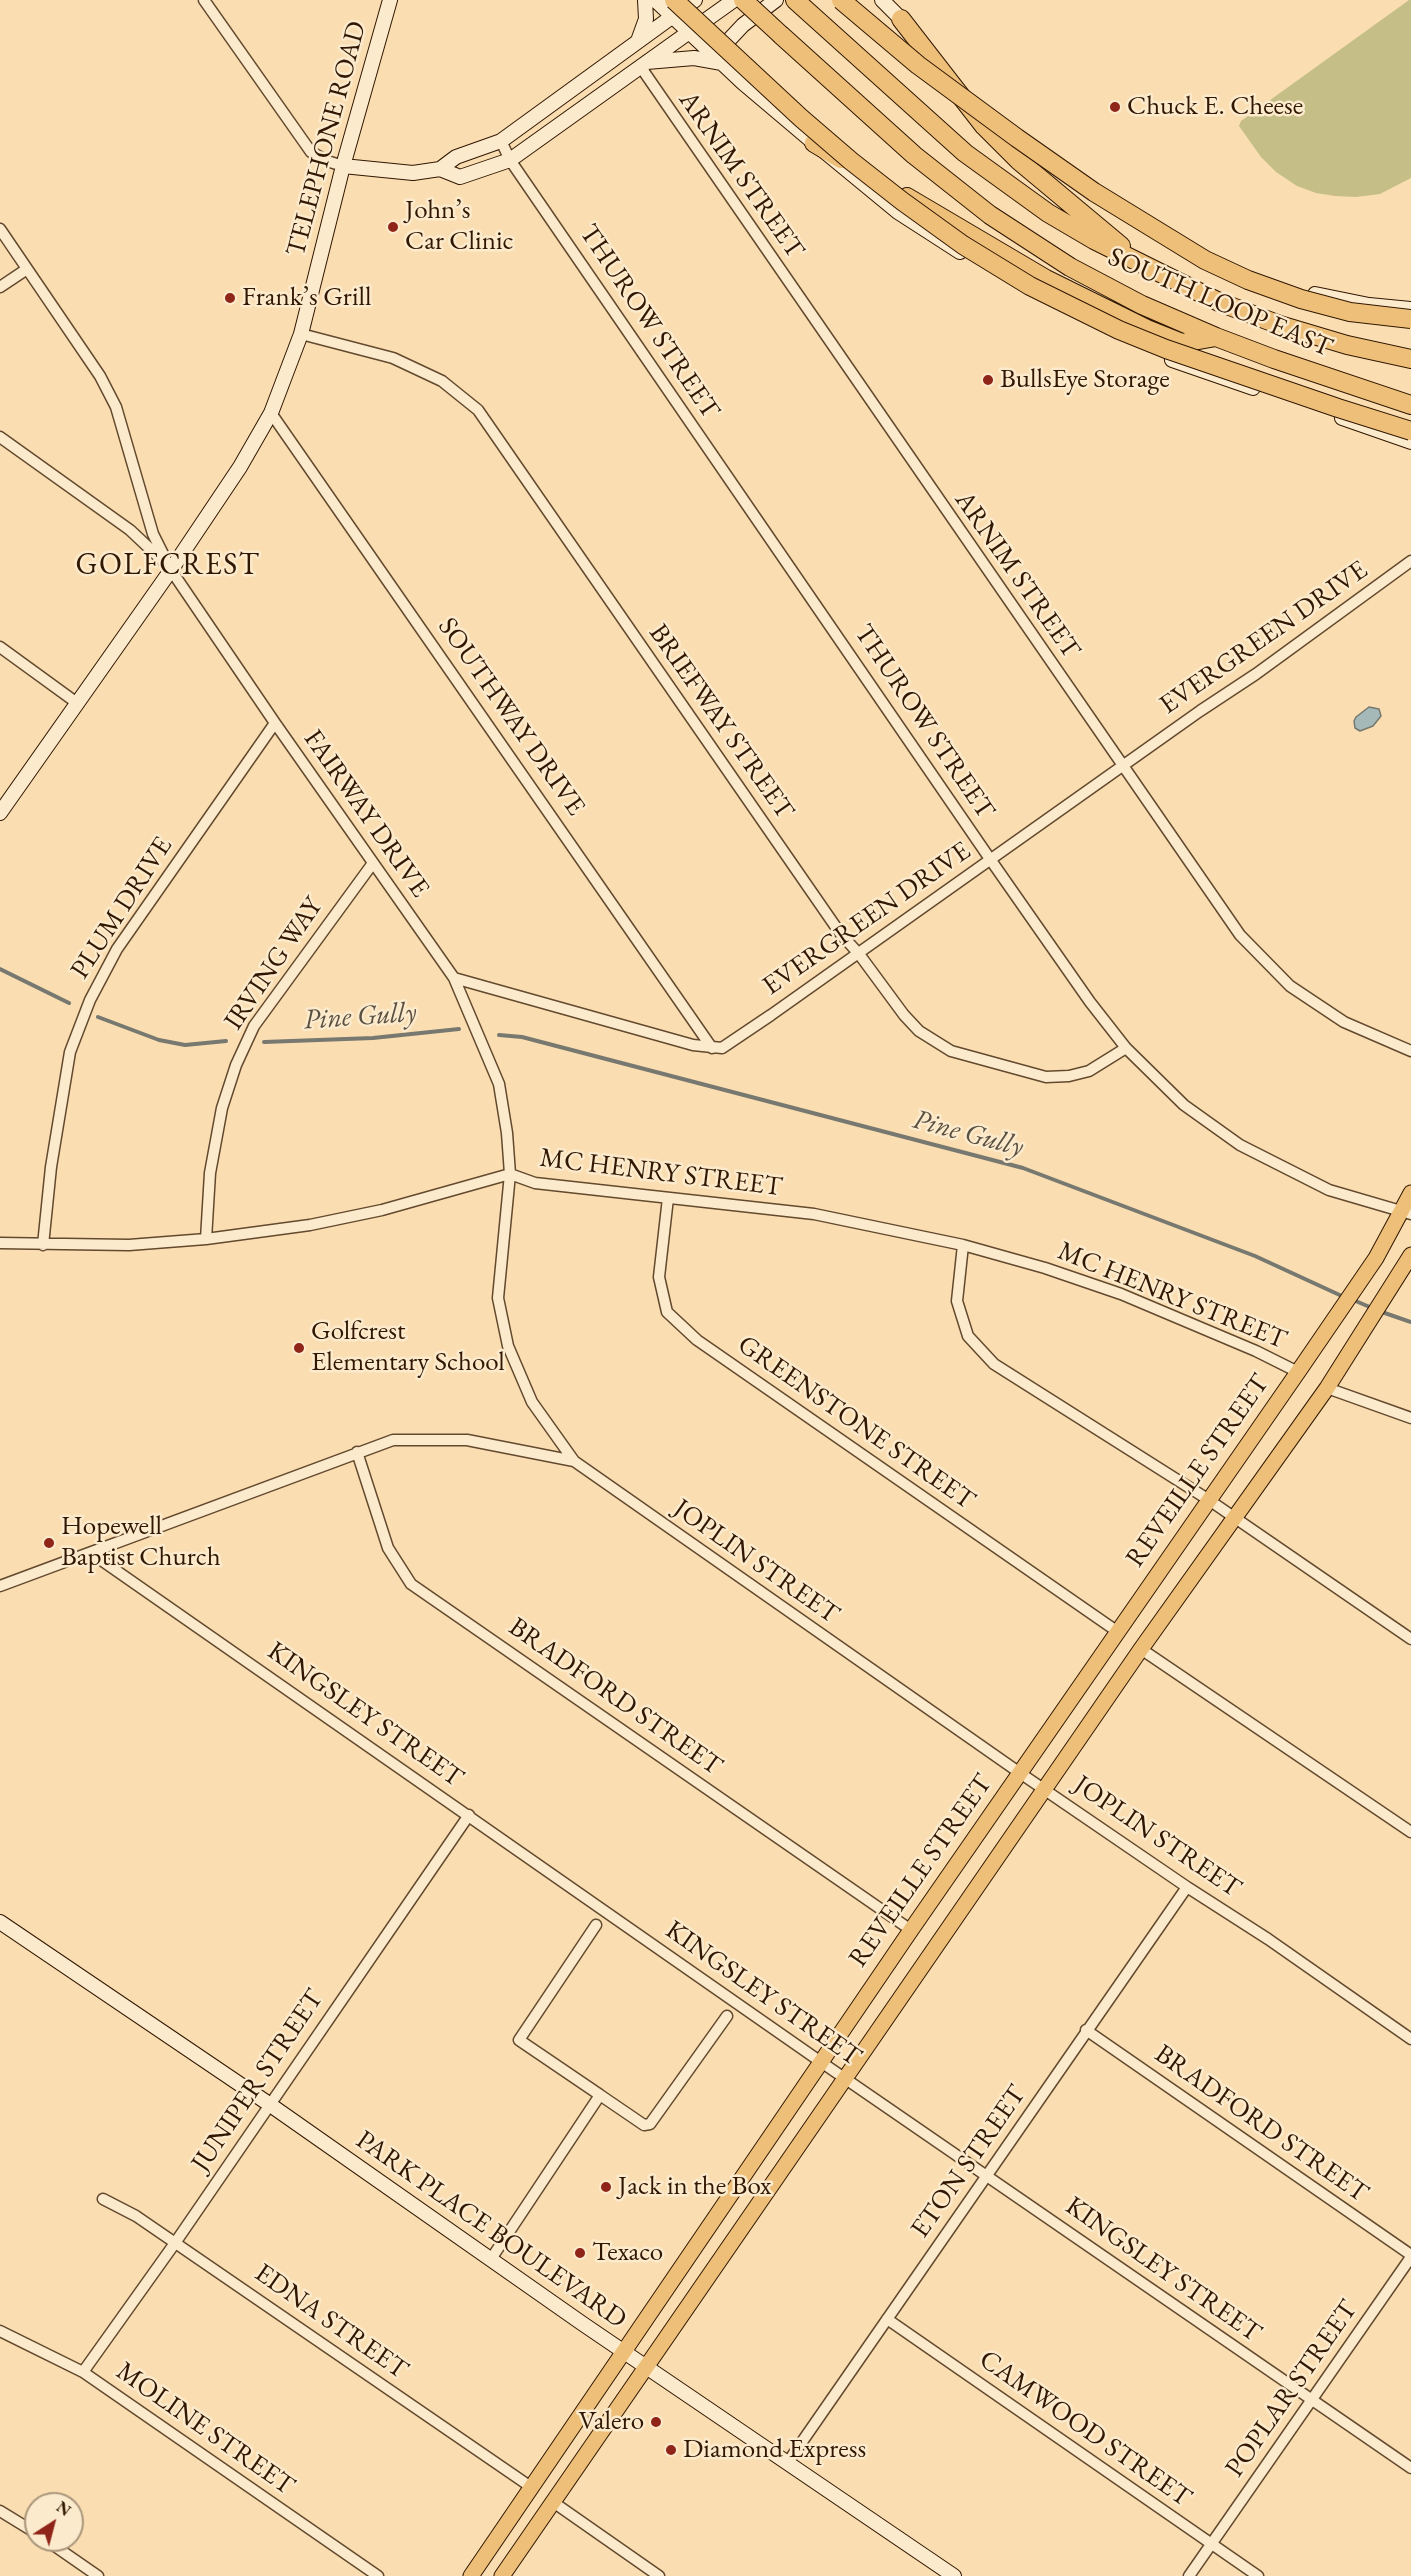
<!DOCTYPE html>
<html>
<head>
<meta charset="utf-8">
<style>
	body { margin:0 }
	#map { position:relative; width:1411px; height:2576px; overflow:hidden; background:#fadeb2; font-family:"EB Garamond",serif }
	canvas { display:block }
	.north { position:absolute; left:24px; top:2492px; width:60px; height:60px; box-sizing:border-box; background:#fceacd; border:2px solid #ab967b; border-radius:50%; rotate:36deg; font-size:16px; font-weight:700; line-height:24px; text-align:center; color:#311701 }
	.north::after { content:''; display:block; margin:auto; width:21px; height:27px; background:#8f2418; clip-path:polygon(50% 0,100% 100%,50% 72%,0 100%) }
</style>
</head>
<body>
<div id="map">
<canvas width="1411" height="2576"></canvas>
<div class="north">N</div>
</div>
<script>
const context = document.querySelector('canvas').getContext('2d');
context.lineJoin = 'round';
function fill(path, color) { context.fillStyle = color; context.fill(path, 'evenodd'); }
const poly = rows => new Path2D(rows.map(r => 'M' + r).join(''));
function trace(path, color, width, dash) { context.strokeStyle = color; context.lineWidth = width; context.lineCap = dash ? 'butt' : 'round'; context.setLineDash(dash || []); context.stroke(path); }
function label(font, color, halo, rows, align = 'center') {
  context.font = font + ' "EB Garamond",serif'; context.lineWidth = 5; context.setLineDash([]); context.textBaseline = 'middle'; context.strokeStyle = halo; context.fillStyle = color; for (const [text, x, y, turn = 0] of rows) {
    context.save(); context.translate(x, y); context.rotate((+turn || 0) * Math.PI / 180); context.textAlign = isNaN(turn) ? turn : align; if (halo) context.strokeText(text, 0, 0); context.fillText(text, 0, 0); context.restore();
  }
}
fill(poly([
	[1409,0,1411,0,1411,178,1380,194,1356,197,1335,196,1316,193,1297,186,1276,172,1261,157,1239,126,1241,121]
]), '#c5bf87');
const water = poly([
	[1369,707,1379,709,1381,716,1373,726,1360,731,1355,728,1354,721,1356,717,1369,707]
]);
fill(water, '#a5b9b9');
trace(water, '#77786f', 1.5);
trace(poly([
	[0,969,69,1003],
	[98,1017,159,1040,185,1045,226,1041],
	[499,1035,522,1037,1023,1168,1255,1256,1344,1297],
	[264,1042,373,1038,459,1029],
	[1351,1299,1372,1308],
	[1379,1311,1411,1322]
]), '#77786f', 4);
const street = poly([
	[204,0,311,152,327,161,343,166],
	[640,66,1240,935,1290,986,1344,1022,1411,1051],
	[501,141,510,160,990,859,1090,1002,1126,1048,1184,1105,1240,1145,1329,1190,1411,1214],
	[0,229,100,376,116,407,153,534,171,570,275,723,454,978,499,1084,507,1133,510,1174,498,1298,508,1346,532,1402,574,1461],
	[0,287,27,269],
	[301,334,393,358,442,381,478,410,840,933,859,954,904,1015,919,1031,951,1051,1046,1077,1069,1076,1089,1071,1126,1048],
	[271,413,712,1048],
	[0,437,130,530,164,562],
	[0,647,77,703],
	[454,978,693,1045,722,1048,771,1015,1200,711,1256,674,1411,561],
	[668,1198,659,1277,667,1312,697,1340,1118,1632],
	[206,1239,210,1173,222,1108,236,1065,254,1026,373,863],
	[0,1243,129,1245,206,1239,310,1225,382,1210,510,1174,535,1183,814,1214,963,1245,1045,1268,1121,1294,1256,1351,1298,1372],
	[43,1245,51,1167,70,1052,90,1000,117,949,275,723],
	[963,1245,957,1301,968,1336,994,1364,1209,1500,1411,1639],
	[1327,1388,1411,1418],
	[357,1452,388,1548,411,1584,911,1930],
	[91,1553,821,2062,1411,2468],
	[0,1586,393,1440,467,1440,574,1461,1020,1773,1187,1887,1268,1939,1411,2039],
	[1141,1649,1411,1832],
	[1086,2030,1411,2255],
	[600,2095,644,2125,650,2124,727,2016],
	[103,2199,136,2216,531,2487],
	[491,2259,600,2095,519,2040,596,1925],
	[887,2319,1258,2576],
	[0,2331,83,2372,378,2576],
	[83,2372,175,2243,469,1815],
	[788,2462,1187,1887],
	[553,2502,659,2576],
	[0,2511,36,2533],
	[46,2540,98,2576],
	[1189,2576,1411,2257]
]);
const secondary = poly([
	[655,0,743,83,814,143,898,212,960,252],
	[882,0,906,24],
	[638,41,646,19,645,0],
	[647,62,694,58,722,63,728,41,743,25,776,0],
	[343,166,413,173,440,169,456,157,501,141,695,0],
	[440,169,460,177,510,160,734,0],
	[1315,294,1369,305,1411,309],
	[1172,360,1253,388],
	[1342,418,1411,442],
	[0,813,171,570,240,467,271,413,301,334,343,166,390,0],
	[0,1922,269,2104,583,2324,954,2576]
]);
const primary = poly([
	[471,2576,911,1930,1298,1372,1376,1258,1411,1193],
	[502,2576,1141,1649,1327,1388,1411,1255]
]);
const highway = poly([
	[795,0,965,153,1048,213,1094,240,1219,302,1280,325,1347,345,1411,359],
	[901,19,984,126,1018,160,1121,246],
	[781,35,914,155,990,215,1070,267,1142,305,1216,337,1274,359,1411,405],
	[814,143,841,159],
	[907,197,1046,279,1147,329,1182,343,1216,337]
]);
trace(street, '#63492d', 13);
trace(secondary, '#311701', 16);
trace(primary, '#311701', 17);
trace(highway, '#311701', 20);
trace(street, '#fceacd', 10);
trace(secondary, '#fceacd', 14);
trace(primary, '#edbf79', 15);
trace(highway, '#edbf79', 18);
const highwayBridge = poly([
	[674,0,801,118,851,161,902,201,963,245,1030,286,1119,330,1166,349,1338,408,1411,431],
	[743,0,781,35],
	[841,0,918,65,1017,138,1094,192,1205,260,1248,280,1301,299,1350,312,1411,319]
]);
trace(highwayBridge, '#311701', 20, []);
trace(highwayBridge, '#edbf79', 18);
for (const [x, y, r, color] of [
	[1115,107,6,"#8f2418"],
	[393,227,6,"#8f2418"],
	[230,298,6,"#8f2418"],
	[988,380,6,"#8f2418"],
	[299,1348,6,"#8f2418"],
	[49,1543,6,"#8f2418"],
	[606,2187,6,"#8f2418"],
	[580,2253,6,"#8f2418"],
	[656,2422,6,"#8f2418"],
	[671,2450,6,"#8f2418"]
]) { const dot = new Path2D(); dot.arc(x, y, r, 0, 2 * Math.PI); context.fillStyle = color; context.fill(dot); trace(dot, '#fceacd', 2); }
label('27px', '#311701', '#fceacd', [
	["Chuck E. Cheese",1127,107],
	["John’s",405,211],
	["Car Clinic",405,242],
	["Frank’s Grill",242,298],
	["BullsEye Storage",1000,380],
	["Golfcrest",311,1332],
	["Elementary School",311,1363],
	["Hopewell",61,1527],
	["Baptist Church",61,1558],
	["Jack in the Box",618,2187],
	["Texaco",592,2253],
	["Valero",644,2422,"right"],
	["Diamond Express",683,2450]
], 'left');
label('27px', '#311701', '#fceacd', [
	["TELEPHONE ROAD",327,139,-75],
	["ARNIM STREET",741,175,55],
	["SOUTH LOOP EAST",1220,303,23],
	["THUROW STREET",649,322,56],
	["ARNIM STREET",1017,575,55],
	["EVERGREEN DRIVE",1264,638,-35],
	["SOUTHWAY DRIVE",511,717,55],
	["BRIEFWAY STREET",721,722,55],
	["THUROW STREET",924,722,56],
	["FAIRWAY DRIVE",366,814,55],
	["PLUM DRIVE",122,908,-57],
	["EVERGREEN DRIVE",867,919,-35],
	["IRVING WAY",274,964,-56],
	["MC HENRY STREET",661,1173,7],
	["MC HENRY STREET",1172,1296,22],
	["GREENSTONE STREET",856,1423,35],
	["REVEILLE STREET",1198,1471,-55],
	["JOPLIN STREET",756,1562,35],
	["BRADFORD STREET",615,1697,35],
	["KINGSLEY STREET",365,1715,35],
	["JOPLIN STREET",1157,1837,34],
	["REVEILLE STREET",921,1871,-55],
	["KINGSLEY STREET",763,1994,35],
	["JUNIPER STREET",258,2081,-56],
	["BRADFORD STREET",1261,2124,35],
	["ETON STREET",969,2162,-55],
	["PARK PLACE BOULEVARD",491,2230,35],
	["KINGSLEY STREET",1163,2270,35],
	["EDNA STREET",331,2322,35],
	["POPLAR STREET",1292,2389,-55],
	["MOLINE STREET",205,2429,35],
	["CAMWOOD STREET",1085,2429,35]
]);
label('italic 28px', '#5a5041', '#fceacd', [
	["Pine Gully",360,1017,-4],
	["Pine Gully",968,1134,15]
]);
context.letterSpacing = '1.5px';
label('30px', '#311701', '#fceacd', [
	["GOLFCREST",168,566]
]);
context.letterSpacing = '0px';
</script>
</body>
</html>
